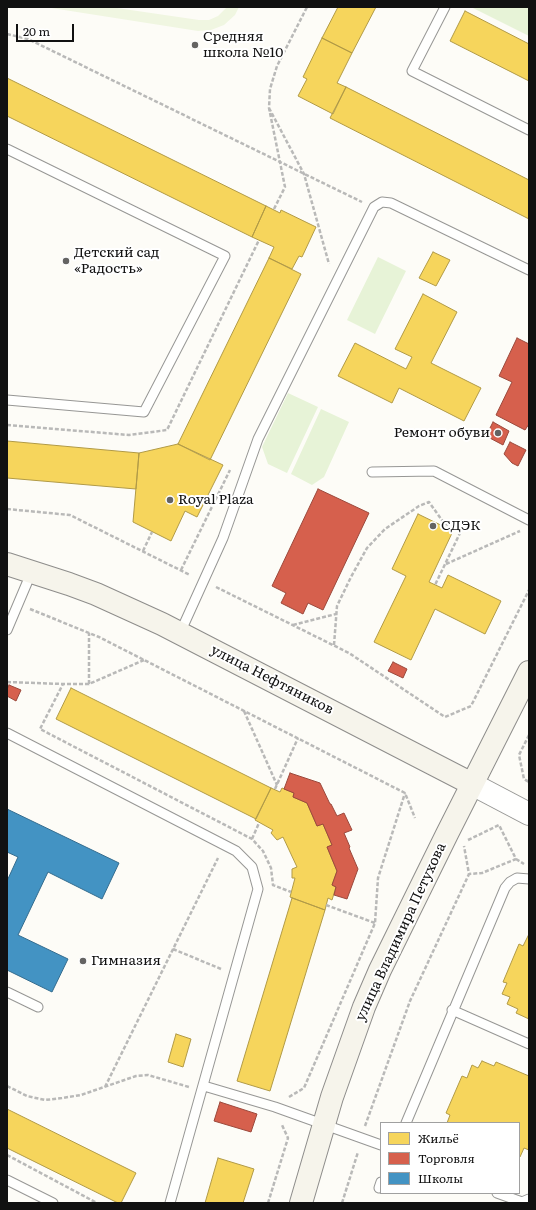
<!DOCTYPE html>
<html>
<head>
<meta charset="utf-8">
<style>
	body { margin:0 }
	#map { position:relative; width:536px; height:1210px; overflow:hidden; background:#fdfcf7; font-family:Literata,serif }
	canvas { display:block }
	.frame { position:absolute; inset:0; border:8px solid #111; pointer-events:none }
	.legend { position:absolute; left:380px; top:1122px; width:140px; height:72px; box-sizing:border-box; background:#fff; border:1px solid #a0a0a0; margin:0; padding:5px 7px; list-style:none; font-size:12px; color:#111 }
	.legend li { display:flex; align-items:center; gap:8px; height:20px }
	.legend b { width:20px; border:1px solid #a0a0a0 }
	.scale { position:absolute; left:16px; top:24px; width:58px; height:18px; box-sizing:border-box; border:2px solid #111; border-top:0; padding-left:5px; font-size:12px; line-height:14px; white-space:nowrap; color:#111; -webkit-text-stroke:3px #fff; paint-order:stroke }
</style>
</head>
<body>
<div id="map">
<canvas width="536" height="1210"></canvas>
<div class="frame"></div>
<ul class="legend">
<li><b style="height:11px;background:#f6d55c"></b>Жильё</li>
<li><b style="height:11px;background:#d6604d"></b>Торговля</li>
<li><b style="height:11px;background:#4393c3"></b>Школы</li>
</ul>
<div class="scale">20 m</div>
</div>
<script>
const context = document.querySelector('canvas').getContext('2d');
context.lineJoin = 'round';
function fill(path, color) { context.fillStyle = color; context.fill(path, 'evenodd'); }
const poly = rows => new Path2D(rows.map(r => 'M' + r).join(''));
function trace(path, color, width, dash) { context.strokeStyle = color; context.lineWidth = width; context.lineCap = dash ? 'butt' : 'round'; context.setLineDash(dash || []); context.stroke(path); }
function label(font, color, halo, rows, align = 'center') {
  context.font = font + ' Literata,serif'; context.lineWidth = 4; context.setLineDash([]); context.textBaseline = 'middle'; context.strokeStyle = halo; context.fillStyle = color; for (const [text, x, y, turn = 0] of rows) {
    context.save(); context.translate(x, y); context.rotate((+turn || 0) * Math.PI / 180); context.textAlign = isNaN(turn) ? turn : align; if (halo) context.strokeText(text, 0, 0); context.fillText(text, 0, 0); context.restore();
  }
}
fill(poly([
	[471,7,529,7,529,36],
	[378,257,406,271,375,334,347,320],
	[288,393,318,407,287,473,268,464,262,447],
	[321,409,349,422,324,477,312,485,291,474]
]), '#e7f3d7');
fill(poly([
	[45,7,110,7,199,20,209,20,218,16,227,7,239,7,235,15,224,25,211,30,198,31]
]), '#f0f6e1');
const homes = poly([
	[338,7,376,7,352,53,322,38,338,7],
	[465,11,529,44,529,81,450,41,465,11],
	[322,38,352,53,337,83,346,87,333,114,298,96,307,79,303,77,322,38],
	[7,78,266,206,252,237,7,116,7,78],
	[346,87,529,180,529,219,330,118,346,87],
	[266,206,280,213,281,210,316,227,302,257,299,256,292,269,269,258,274,247,252,237,266,206],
	[433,252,450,260,436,286,419,278,433,252],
	[269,258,301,274,210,460,178,444,269,258],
	[423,294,457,312,431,363,481,388,464,421,399,388,392,403,338,376,355,343,406,369,412,357,395,349,423,294],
	[7,441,139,453,136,489,7,478,7,441],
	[178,444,223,465,197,517,185,511,171,541,133,522,139,453,178,444],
	[418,514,453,531,429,582,442,588,448,575,501,601,485,634,435,609,411,660,374,642,406,576,392,569,418,514],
	[71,688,271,788,256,819,56,719,71,688],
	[271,788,280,792,282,788,294,793,293,797,307,803,317,826,323,824,332,845,327,847,337,871,332,885,336,887,332,900,328,898,325,910,290,897,295,878,292,878,292,869,297,867,283,837,277,840,271,833,273,830,255,820,271,788],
	[292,898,325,910,270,1091,237,1081,292,898],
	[529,934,529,1019,516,1013,518,1009,507,1004,510,997,502,994,507,983,503,982,519,944,523,946,529,934],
	[176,1034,191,1039,183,1067,168,1062,176,1034],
	[482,1061,494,1066,496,1062,529,1076,529,1150,524,1148,520,1157,519,1156,519,1123,447,1123,450,1115,446,1113,462,1076,467,1078,472,1065,478,1068,482,1061],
	[7,1109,136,1173,121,1203,118,1203,7,1148,7,1109],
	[218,1158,254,1169,243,1203,205,1203,218,1158]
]);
fill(homes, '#f6d55c');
trace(homes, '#b19a46', 1);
const shops = poly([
	[517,338,529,344,529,424,525,430,496,415,512,382,499,376,517,338],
	[493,422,509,431,503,445,486,436,493,422],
	[510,442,526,450,518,466,512,463,504,454,510,442],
	[318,489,369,513,323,610,308,603,303,614,281,603,286,593,272,586,318,489],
	[393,662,407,669,403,678,388,671,393,662],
	[9,685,21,690,16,701,7,696,7,689,9,685],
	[290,773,320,783,330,804,331,804,337,816,344,813,352,830,344,833,350,847,349,848,358,869,347,899,334,895,336,887,332,885,337,871,327,847,332,845,323,824,317,826,307,803,293,797,294,793,284,789,290,773],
	[220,1102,257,1114,251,1132,214,1121,220,1102]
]);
fill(shops, '#d6604d');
trace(shops, '#9b483b', 1);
const schools = poly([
	[7,809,119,863,102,899,48,872,18,935,68,959,52,992,7,970,7,881,18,857,7,852,7,809]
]);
fill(schools, '#4393c3');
trace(schools, '#346c8e', 1);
const service = poly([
	[445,7,412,71,529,130],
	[7,149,225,256,144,412,7,400],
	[372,472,434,471,529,520],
	[7,630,32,571],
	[180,633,223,538,258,439,374,207,382,202,391,203,529,270],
	[7,733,236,851,252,867,258,889,170,1203],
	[7,992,38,1007],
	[452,1010,529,1044],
	[204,1086,275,1107,381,1145],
	[406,1123,505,888,510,882,517,878,529,879],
	[7,1180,53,1203],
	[379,1188,381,1182],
	[497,1193,522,1202,529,1199]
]);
const tertiary = poly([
	[472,784,529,814]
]);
const secondary = poly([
	[7,564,69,584,96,594,162,624,472,784],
	[301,1203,332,1097,364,1007,380,970,447,834,529,672]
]);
trace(service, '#979795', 11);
trace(tertiary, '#979795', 24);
trace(secondary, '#8e8d8b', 24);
trace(poly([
	[7,34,28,39,362,202],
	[269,108,304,174,329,264],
	[274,209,285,187,269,108,270,89,277,66,307,7],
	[7,425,129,435,167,430,259,240],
	[7,509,70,515,190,575],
	[143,551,152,532],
	[446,564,520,531],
	[181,570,230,470],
	[216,587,349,653,445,717,471,706,529,590],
	[30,609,99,637,405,793,415,818],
	[293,625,336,614],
	[334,645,337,606,351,577,367,548,385,529,419,506,429,502,444,523,461,531,435,585],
	[144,660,89,684,63,684,40,729,252,839,263,851,271,868,273,885,291,892],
	[7,682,63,684],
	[89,684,89,633],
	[244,711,277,785],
	[529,735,519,755,524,779,529,782],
	[275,789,298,738],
	[252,839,259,823],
	[468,840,499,825,516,859,482,873,469,874],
	[516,859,524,864],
	[326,905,375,923],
	[173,949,221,969],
	[7,1086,27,1096,45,1100,62,1098,81,1095,136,1076,148,1075,189,1087],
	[105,1087,218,858],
	[289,1097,304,1088,375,923,378,878,405,793],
	[365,1126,410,1001,469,874,464,846],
	[7,1155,97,1203],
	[268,1203,288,1138,282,1125],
	[342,1203,358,1152]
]), '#b9b9b8', 2.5, [4, 2]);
trace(service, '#fffffe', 9);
trace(tertiary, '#fffffe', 22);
trace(secondary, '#f6f4eb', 22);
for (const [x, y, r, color] of [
	[195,45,4,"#646362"],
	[66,261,4,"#646362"],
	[498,433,4,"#646362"],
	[170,500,4,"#646362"],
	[433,526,4,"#646362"],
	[83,961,4,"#646362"]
]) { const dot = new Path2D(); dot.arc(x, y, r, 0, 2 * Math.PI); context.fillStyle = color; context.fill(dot); trace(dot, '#fff', 1.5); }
label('14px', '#111', '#fff', [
	["Средняя",203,37],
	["школа №10",203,53],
	["Детский сад",74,253],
	["«Радость»",74,269],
	["Ремонт обуви",490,433,"right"],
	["Royal Plaza",178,500],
	["СДЭК",441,526],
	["Гимназия",91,961]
], 'left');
label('14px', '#111', '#fff', [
	["улица Нефтяников",272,680,27],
	["улица Владимира Петухова",401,932,-65]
]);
</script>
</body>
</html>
